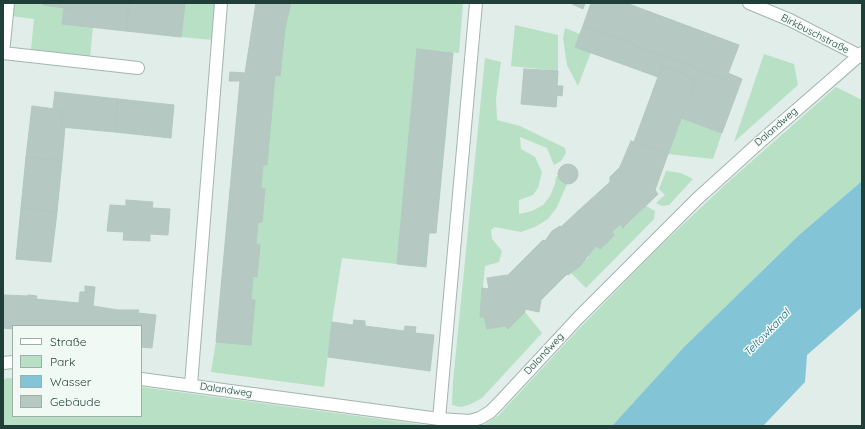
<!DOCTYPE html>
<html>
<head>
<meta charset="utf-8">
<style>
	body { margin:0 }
	#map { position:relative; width:865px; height:429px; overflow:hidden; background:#e0ede8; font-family:Quicksand,sans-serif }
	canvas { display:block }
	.frame { position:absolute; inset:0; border:4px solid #1f3f38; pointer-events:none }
	.legend { position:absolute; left:12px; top:325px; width:130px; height:92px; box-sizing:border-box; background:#f1f9f5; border:1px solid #9dafa9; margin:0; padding:5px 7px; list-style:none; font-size:12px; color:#1f3f38 }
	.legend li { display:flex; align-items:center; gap:8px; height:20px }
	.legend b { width:20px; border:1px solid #9dafa9 }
</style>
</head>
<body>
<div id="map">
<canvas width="865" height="429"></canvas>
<div class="frame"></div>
<ul class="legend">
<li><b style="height:5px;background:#fff"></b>Straße</li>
<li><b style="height:11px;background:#b7e0c5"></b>Park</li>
<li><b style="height:11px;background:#83c4d7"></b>Wasser</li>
<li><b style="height:11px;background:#b5c8c1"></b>Gebäude</li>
</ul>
</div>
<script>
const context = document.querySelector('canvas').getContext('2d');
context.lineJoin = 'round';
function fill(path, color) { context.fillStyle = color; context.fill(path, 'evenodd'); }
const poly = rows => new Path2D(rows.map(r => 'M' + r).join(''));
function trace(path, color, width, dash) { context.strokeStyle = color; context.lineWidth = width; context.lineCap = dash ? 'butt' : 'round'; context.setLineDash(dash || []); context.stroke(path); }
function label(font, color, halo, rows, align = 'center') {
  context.font = font + ' Quicksand,sans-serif'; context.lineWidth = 3; context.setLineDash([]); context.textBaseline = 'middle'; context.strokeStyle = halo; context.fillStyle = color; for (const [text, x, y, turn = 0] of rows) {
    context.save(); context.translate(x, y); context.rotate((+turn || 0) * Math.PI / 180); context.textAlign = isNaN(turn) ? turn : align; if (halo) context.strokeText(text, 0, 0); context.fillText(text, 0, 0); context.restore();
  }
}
fill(poly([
	[12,3,43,3,43,5,64,7,62,24,93,27,90,57,31,50,34,19,11,16],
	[185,3,216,3,213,40,181,37],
	[291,3,463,3,459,53,417,49,397,264,342,258,332,322,324,387,211,372,216,342,251,344,255,300,251,300,253,276,257,277,260,245,256,244,258,222,262,221,265,189,261,188,263,165,267,165,275,75,280,76,285,28],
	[515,25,558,35,558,71,511,66],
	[565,28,580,34,575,46,591,52,578,86,567,65,563,38],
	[764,54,794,64,798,85,734,142],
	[485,58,501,62,496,99,497,120,520,126,565,148,566,153,561,161,554,165,547,148,520,137,521,149,535,157,542,172,538,188,533,195,519,200,519,214,532,211,543,205,550,196,555,184,556,177,558,176,561,182,567,184,557,207,548,219,535,227,521,232,495,227,491,230,492,239,502,251,499,262,485,266,480,316,484,317,487,329,505,326,508,329,525,312,542,333,482,398,471,404,461,407,452,405,453,382],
	[836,87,862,100,862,181,799,235,684,347,612,426,482,426,499,415,576,332,656,250,727,183],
	[681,118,722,133,713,159,668,154],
	[666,171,681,173,693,179,669,205,662,206,656,203,665,195,659,189],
	[646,206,655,211,654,219,586,288,571,273,589,257,588,255,596,246,600,249,608,242,614,235,612,232,620,224,624,228],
	[7,378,13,378,13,416,141,416,141,387,432,426,3,426,3,380]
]), '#b7e0c5');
fill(poly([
	[862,181,862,307,807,355,805,382,763,426,612,426,684,347,799,235]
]), '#83c4d7');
const building = poly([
	[43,3,74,3,73,9,43,5,43,3],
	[74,3,129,3,126,31,62,24,64,7,73,9,74,3],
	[129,3,185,3,181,37,126,31,129,3],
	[256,3,291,3,285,28,280,76,275,75,267,165,263,165,261,188,265,189,262,222,258,222,256,244,260,245,257,277,253,276,251,300,255,300,251,345,216,342,240,81,229,81,230,72,245,73,256,3],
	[570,3,585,3,583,9,570,3],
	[591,3,626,3,739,45,726,79,583,26,591,3],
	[583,26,726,79,728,73,742,79,722,133,681,118,696,79,662,66,658,77,575,47,583,26],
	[417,49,453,53,436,233,429,233,426,267,397,264,417,49],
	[662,66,696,79,668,154,634,142,662,66],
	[524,69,558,71,557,86,563,86,562,96,557,95,556,107,521,104,524,69],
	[55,92,118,99,115,132,61,127,63,110,53,108,55,92],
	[118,99,174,105,171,138,115,132,118,99],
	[32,106,63,110,61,127,65,127,62,161,26,157,32,106],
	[631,141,668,154,655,190,658,194,623,228,620,224,612,232,614,235,608,242,578,211,610,182,610,177,620,167,631,141],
	[26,157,62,161,57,212,21,208,26,157],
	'558 174a10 10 0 1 1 20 0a10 10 0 1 1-20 0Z',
	[126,200,153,202,152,208,170,209,168,235,150,234,150,241,123,240,124,232,107,231,110,205,126,206,126,200],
	[21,208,57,212,51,262,16,259,21,208],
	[578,211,608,242,600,249,596,246,580,266,568,275,567,274,555,286,526,257,543,240,545,241,552,231,560,226,561,227,578,211],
	[526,257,555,286,541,300,539,312,525,309,525,312,508,329,505,326,487,329,484,317,480,317,482,288,489,289,487,278,508,275,526,257],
	[85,286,95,287,93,306,118,310,139,310,138,313,156,315,152,348,141,347,141,326,13,326,13,329,3,328,3,295,28,296,28,295,37,296,36,299,79,303,80,292,85,292,85,286],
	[354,320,365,321,365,326,404,331,405,326,416,327,415,333,434,335,430,371,328,357,332,322,353,325,354,320]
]);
fill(building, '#b5c8c1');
trace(building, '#b2c7c0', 1);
const minor = poly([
	[749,3,790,20,862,57],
	[3,53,138,68],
	[3,53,8,3],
	[3,363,13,362],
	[141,379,439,419,470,421,480,418,490,412,499,403,579,317,697,199,761,141,862,53],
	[191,385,221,3],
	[439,419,476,3]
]);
trace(minor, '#a2b5b0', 14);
trace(minor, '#fff', 12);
label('10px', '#1f3f38', '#f1f9f5', [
	["Birkbuschstraße",815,34,27],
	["Dalandweg",776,127,-41],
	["Dalandweg",544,354,-47],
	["Dalandweg",226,390,8]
]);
label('italic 11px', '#146680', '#f1f9f5', [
	["Teltowkanal",767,333,-46]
]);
</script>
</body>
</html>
